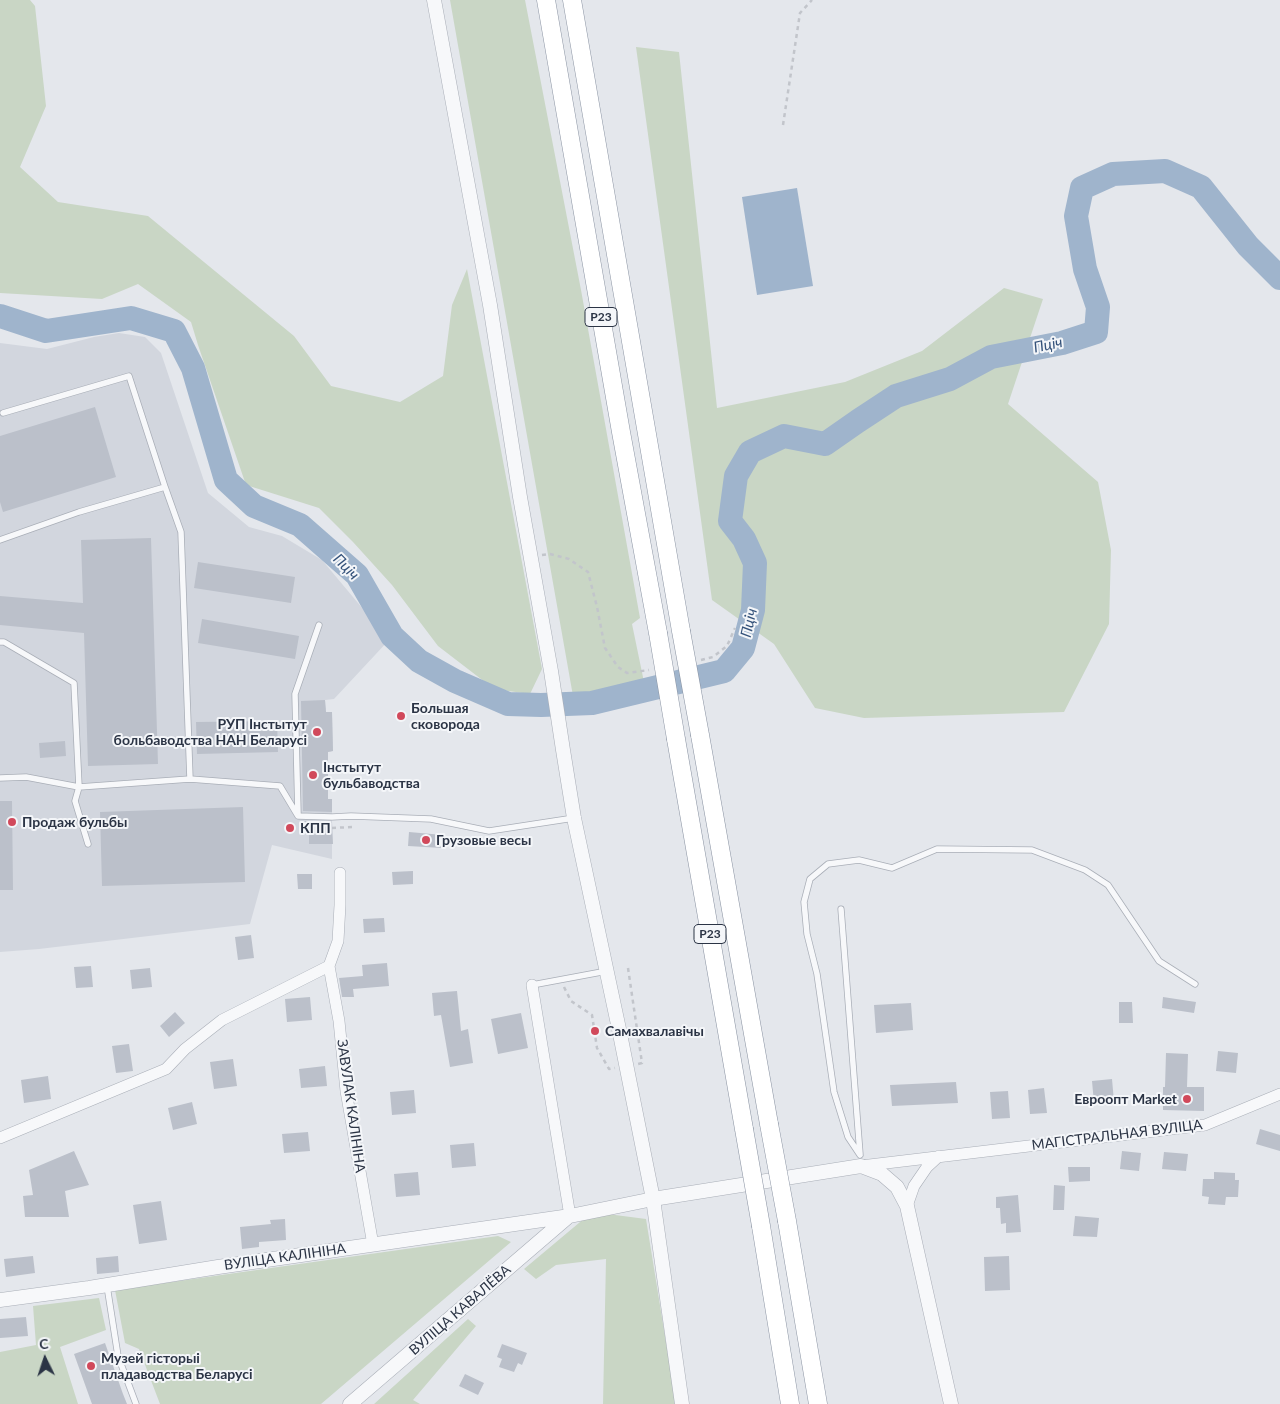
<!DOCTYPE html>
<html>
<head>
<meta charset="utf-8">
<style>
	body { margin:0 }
	#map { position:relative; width:1280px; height:1404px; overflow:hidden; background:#e4e7ec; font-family:Lato,sans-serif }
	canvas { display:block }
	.north { position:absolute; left:20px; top:1334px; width:50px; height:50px; -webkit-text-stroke:4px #f4f6f9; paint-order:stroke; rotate:356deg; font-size:14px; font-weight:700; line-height:20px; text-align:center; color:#2b3445 }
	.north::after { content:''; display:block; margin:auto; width:18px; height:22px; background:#2b3445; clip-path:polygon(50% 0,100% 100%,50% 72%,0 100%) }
</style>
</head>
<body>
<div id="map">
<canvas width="1280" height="1404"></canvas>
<div class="north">С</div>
</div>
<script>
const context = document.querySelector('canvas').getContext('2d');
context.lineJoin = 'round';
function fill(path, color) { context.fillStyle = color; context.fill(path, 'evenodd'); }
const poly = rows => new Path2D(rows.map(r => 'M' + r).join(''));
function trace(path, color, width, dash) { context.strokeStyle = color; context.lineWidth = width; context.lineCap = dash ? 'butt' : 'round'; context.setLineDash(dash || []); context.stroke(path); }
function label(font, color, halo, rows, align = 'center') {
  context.font = font + ' Lato,sans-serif'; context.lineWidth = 4; context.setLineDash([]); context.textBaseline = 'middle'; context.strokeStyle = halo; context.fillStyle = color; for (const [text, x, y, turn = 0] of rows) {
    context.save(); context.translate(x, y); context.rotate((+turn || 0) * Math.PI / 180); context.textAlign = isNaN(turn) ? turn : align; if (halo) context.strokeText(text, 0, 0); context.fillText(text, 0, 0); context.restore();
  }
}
fill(poly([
	[119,333,145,337,161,353,208,493,249,527,282,536,322,560,389,640,334,699,325,700,326,712,332,712,333,751,328,752,328,799,332,799,332,859,272,845,250,924,39,949,0,952,0,343,47,349,94,337]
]), '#d2d6de');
fill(poly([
	[0,0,30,0,35,6,46,106,20,167,58,202,148,216,294,336,331,386,400,402,443,376,452,305,467,269,542,669,530,694,494,689,438,646,392,585,353,542,319,508,246,485,198,345,191,322,138,284,102,299,0,293],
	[450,0,525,0,581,290,640,618,632,624,644,682,592,697,573,696],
	[636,47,679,52,717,408,845,382,922,351,1004,288,1043,299,1008,404,1098,482,1111,550,1109,624,1064,712,864,718,815,708,774,644,712,600],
	[592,1212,646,1219,676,1404,603,1404,606,1259,556,1265,536,1279,524,1269],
	[498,1236,511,1242,321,1404,160,1404,139,1349,125,1343,115,1290],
	[99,1298,106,1330,60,1347,78,1404,0,1404,0,1352,36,1345,33,1306],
	[468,1319,476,1326,413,1400,420,1404,374,1404]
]), '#c9d6c5');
fill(poly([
	[797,188,813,286,757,295,742,197]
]), '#9fb4cc');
trace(poly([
	[0,316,46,331,131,318,174,331,193,368,226,480,254,506,300,525,357,575,392,636,419,661,455,681,508,704,541,705,592,703,724,671,743,648,753,610,755,563,744,539,730,521,736,476,750,452,784,436,825,444,858,421,896,396,950,379,991,357,1062,343,1096,332,1098,307,1085,269,1076,216,1082,188,1113,174,1165,171,1201,187,1248,246,1280,278]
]), '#9fb4cc', 24);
fill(poly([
	[95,407,116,477,3,512,0,502,0,436],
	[151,538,158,764,88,766,84,633,0,625,0,596,83,603,81,540],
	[198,562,295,577,291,603,194,588],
	[202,619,299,636,295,659,198,643],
	[325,700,326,712,332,712,333,751,328,752,328,799,332,799,332,812,303,811,301,701],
	[277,721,278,752,197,754,196,722],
	[65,741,66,756,40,758,39,743],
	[0,801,12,801,13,890,0,890],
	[243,807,245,882,102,886,100,812],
	[303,821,332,822,333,844,309,844,309,831,304,831],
	[409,832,443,835,442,848,408,846],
	[413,871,413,884,393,885,392,872],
	[297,874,312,874,312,889,298,889],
	[384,918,385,932,364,933,363,919],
	[251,935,254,958,238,960,235,937],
	[387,963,389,986,353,989,354,997,342,997,339,978,363,976,362,965],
	[91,966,93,987,76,988,74,967],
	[150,968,152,987,132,989,130,970],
	[457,991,461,1031,468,1029,473,1063,450,1067,441,1015,434,1016,432,993],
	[310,997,312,1020,287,1022,285,999],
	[1163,997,1196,1002,1194,1013,1162,1008],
	[1119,1002,1132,1002,1133,1023,1119,1023],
	[911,1003,913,1030,876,1033,874,1005],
	[175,1012,185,1023,169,1037,160,1026],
	[521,1013,528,1048,498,1054,491,1019],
	[129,1044,133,1071,116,1073,112,1046],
	[1218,1051,1238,1053,1236,1073,1216,1071],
	[1166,1053,1188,1054,1187,1087,1204,1087,1204,1111,1163,1110,1163,1087,1165,1087],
	[233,1059,237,1086,214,1089,210,1062],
	[325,1066,327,1086,301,1088,299,1069],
	[48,1076,51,1099,24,1103,21,1080],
	[1112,1079,1114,1102,1094,1103,1092,1081],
	[956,1082,958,1103,892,1106,890,1085],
	[1044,1088,1047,1113,1030,1114,1028,1090],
	[414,1090,416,1113,392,1115,390,1092],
	[1008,1091,1010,1118,992,1119,990,1092],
	[192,1102,197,1124,173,1130,168,1108],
	[1260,1129,1280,1135,1280,1151,1256,1144],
	[308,1132,310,1151,284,1153,282,1134],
	[474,1143,476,1166,452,1168,450,1145],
	[74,1151,89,1185,65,1191,69,1217,25,1217,23,1196,33,1195,29,1170],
	[1122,1151,1141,1153,1139,1171,1120,1169],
	[1164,1152,1188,1154,1186,1171,1162,1169],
	[1068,1167,1090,1167,1090,1181,1069,1182],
	[418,1172,420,1195,396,1197,394,1174],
	[1214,1172,1235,1173,1235,1180,1239,1180,1238,1197,1226,1197,1225,1205,1208,1204,1209,1197,1202,1196,1203,1179,1214,1179],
	[1054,1185,1065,1186,1064,1210,1053,1210],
	[1018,1195,1021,1232,1006,1233,1006,1223,1001,1224,1000,1208,996,1208,996,1197],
	[161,1201,167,1240,139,1244,133,1205],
	[1075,1216,1099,1218,1097,1237,1073,1236],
	[285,1219,286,1240,259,1242,259,1247,242,1249,240,1227,271,1224,270,1220],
	[33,1256,35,1273,6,1277,4,1259],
	[118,1256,119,1272,97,1274,96,1258],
	[1009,1256,1010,1290,985,1291,984,1257],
	[26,1317,28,1336,0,1338,0,1319],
	[105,1343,123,1394,127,1404,92,1404,74,1354],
	[502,1344,527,1353,522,1365,518,1363,514,1372,499,1367,502,1359,497,1357],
	[465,1374,484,1383,478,1395,459,1386]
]), '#bbc0ca');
const service = poly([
	[3,413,129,376,165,487],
	[0,540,79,512,165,487,181,532,190,779],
	[0,642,4,642,74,683,79,787,75,801,88,844],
	[0,778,26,777,79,787,190,779,280,786,298,816,332,817,351,816,431,819,489,831,574,818],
	[298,814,295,694,319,625],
	[841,909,860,1154],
	[532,985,607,971],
	[860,1155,848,1137,834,1092,817,974,807,934,804,902,810,879,828,864,859,860,892,868,937,849,1032,850,1085,870,1108,885,1159,961,1195,984],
	[107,1286,118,1356,136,1404]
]);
const minor = poly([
	[329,966,339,1021,346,1091,373,1245],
	[329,966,338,941,340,905,340,873],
	[532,985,570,1216],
	[0,1138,166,1069,185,1049,222,1020,329,966],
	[861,1166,1205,1125,1280,1094],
	[907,1206,914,1186,927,1167,939,1156]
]);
const tertiary = poly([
	[434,0,490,305,520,497,551,671,563,750,574,818,619,1029,653,1199,682,1404],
	[0,1300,89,1288,218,1267,570,1216,653,1199,861,1166,882,1174,897,1187,907,1206,951,1404],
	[350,1404,569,1216]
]);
const trunk = poly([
	[546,0,621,432,658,633],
	[572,0,681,631],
	[700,735,769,1124],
	[676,739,744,1129],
	[787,1221,818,1404],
	[761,1226,790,1404]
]);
trace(service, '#a9aeb7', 7);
trace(minor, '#a9aeb7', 12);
trace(tertiary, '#a9aeb7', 15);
trace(trunk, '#8b94a3', 19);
trace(poly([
	[783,125,800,13,812,0],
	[542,555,550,554,569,559,588,572,597,607,605,648,618,667,627,673,649,670],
	[701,660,713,657,727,646,735,628],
	[332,828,352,827,351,824],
	[628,968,642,1063,638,1064],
	[564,987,571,1001,592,1015,597,1048,609,1069,615,1068]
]), '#c2c5cb', 2.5, [4, 4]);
trace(service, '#f7f8fa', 5.5);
trace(minor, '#f7f8fa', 11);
trace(tertiary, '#f7f8fa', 14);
trace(trunk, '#fff', 18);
const trunkBridge = poly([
	[681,631,700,735],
	[658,633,676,739],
	[769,1124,787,1221],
	[744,1129,761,1226]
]);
trace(trunkBridge, '#8b94a3', 19, []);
trace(trunkBridge, '#fff', 18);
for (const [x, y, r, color] of [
	[401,716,5,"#d1495b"],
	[317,732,5,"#d1495b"],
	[313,775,5,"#d1495b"],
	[12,822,5,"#d1495b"],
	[290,828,5,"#d1495b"],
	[426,840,5,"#d1495b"],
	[595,1031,5,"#d1495b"],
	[1187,1099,5,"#d1495b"],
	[91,1366,5,"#d1495b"]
]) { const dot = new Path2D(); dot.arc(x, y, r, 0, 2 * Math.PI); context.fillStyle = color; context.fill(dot); trace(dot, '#f4f6f9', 2); }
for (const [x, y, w] of [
	[601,317,32],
	[710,934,32]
]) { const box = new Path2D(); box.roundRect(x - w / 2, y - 9.5, w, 19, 4); context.fillStyle = '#f4f6f9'; context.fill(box); trace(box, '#2b3445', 1); }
label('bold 12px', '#2b3445', null, [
	["Р23",601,317],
	["Р23",710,934]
]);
label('bold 14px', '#2b3445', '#f4f6f9', [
	["Большая",411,708],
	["сковорода",411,724],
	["РУП Інстытут",307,724,"right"],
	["больбаводства НАН Беларусі",307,740,"right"],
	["Інстытут",323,767],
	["бульбаводства",323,783],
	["Продаж бульбы",22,822],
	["КПП",300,828],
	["Грузовые весы",436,840],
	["Самахвалавічы",605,1031],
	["Евроопт Market",1177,1099,"right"],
	["Музей гісторыі",101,1358],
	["пладаводства Беларусі",101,1374]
], 'left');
label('14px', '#2b3445', '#f4f6f9', [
	["ЗАВУЛАК КАЛІНІНА",351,1106,82],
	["МАГІСТРАЛЬНАЯ ВУЛІЦА",1117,1135,-7],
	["ВУЛІЦА КАЛІНІНА",285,1257,-8],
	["ВУЛІЦА КАВАЛЁВА",460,1310,-41]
]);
label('italic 15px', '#34527a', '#f4f6f9', [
	["Пціч",1048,345,-12],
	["Пціч",346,567,45],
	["Пціч",749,623,-77]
]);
</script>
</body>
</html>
